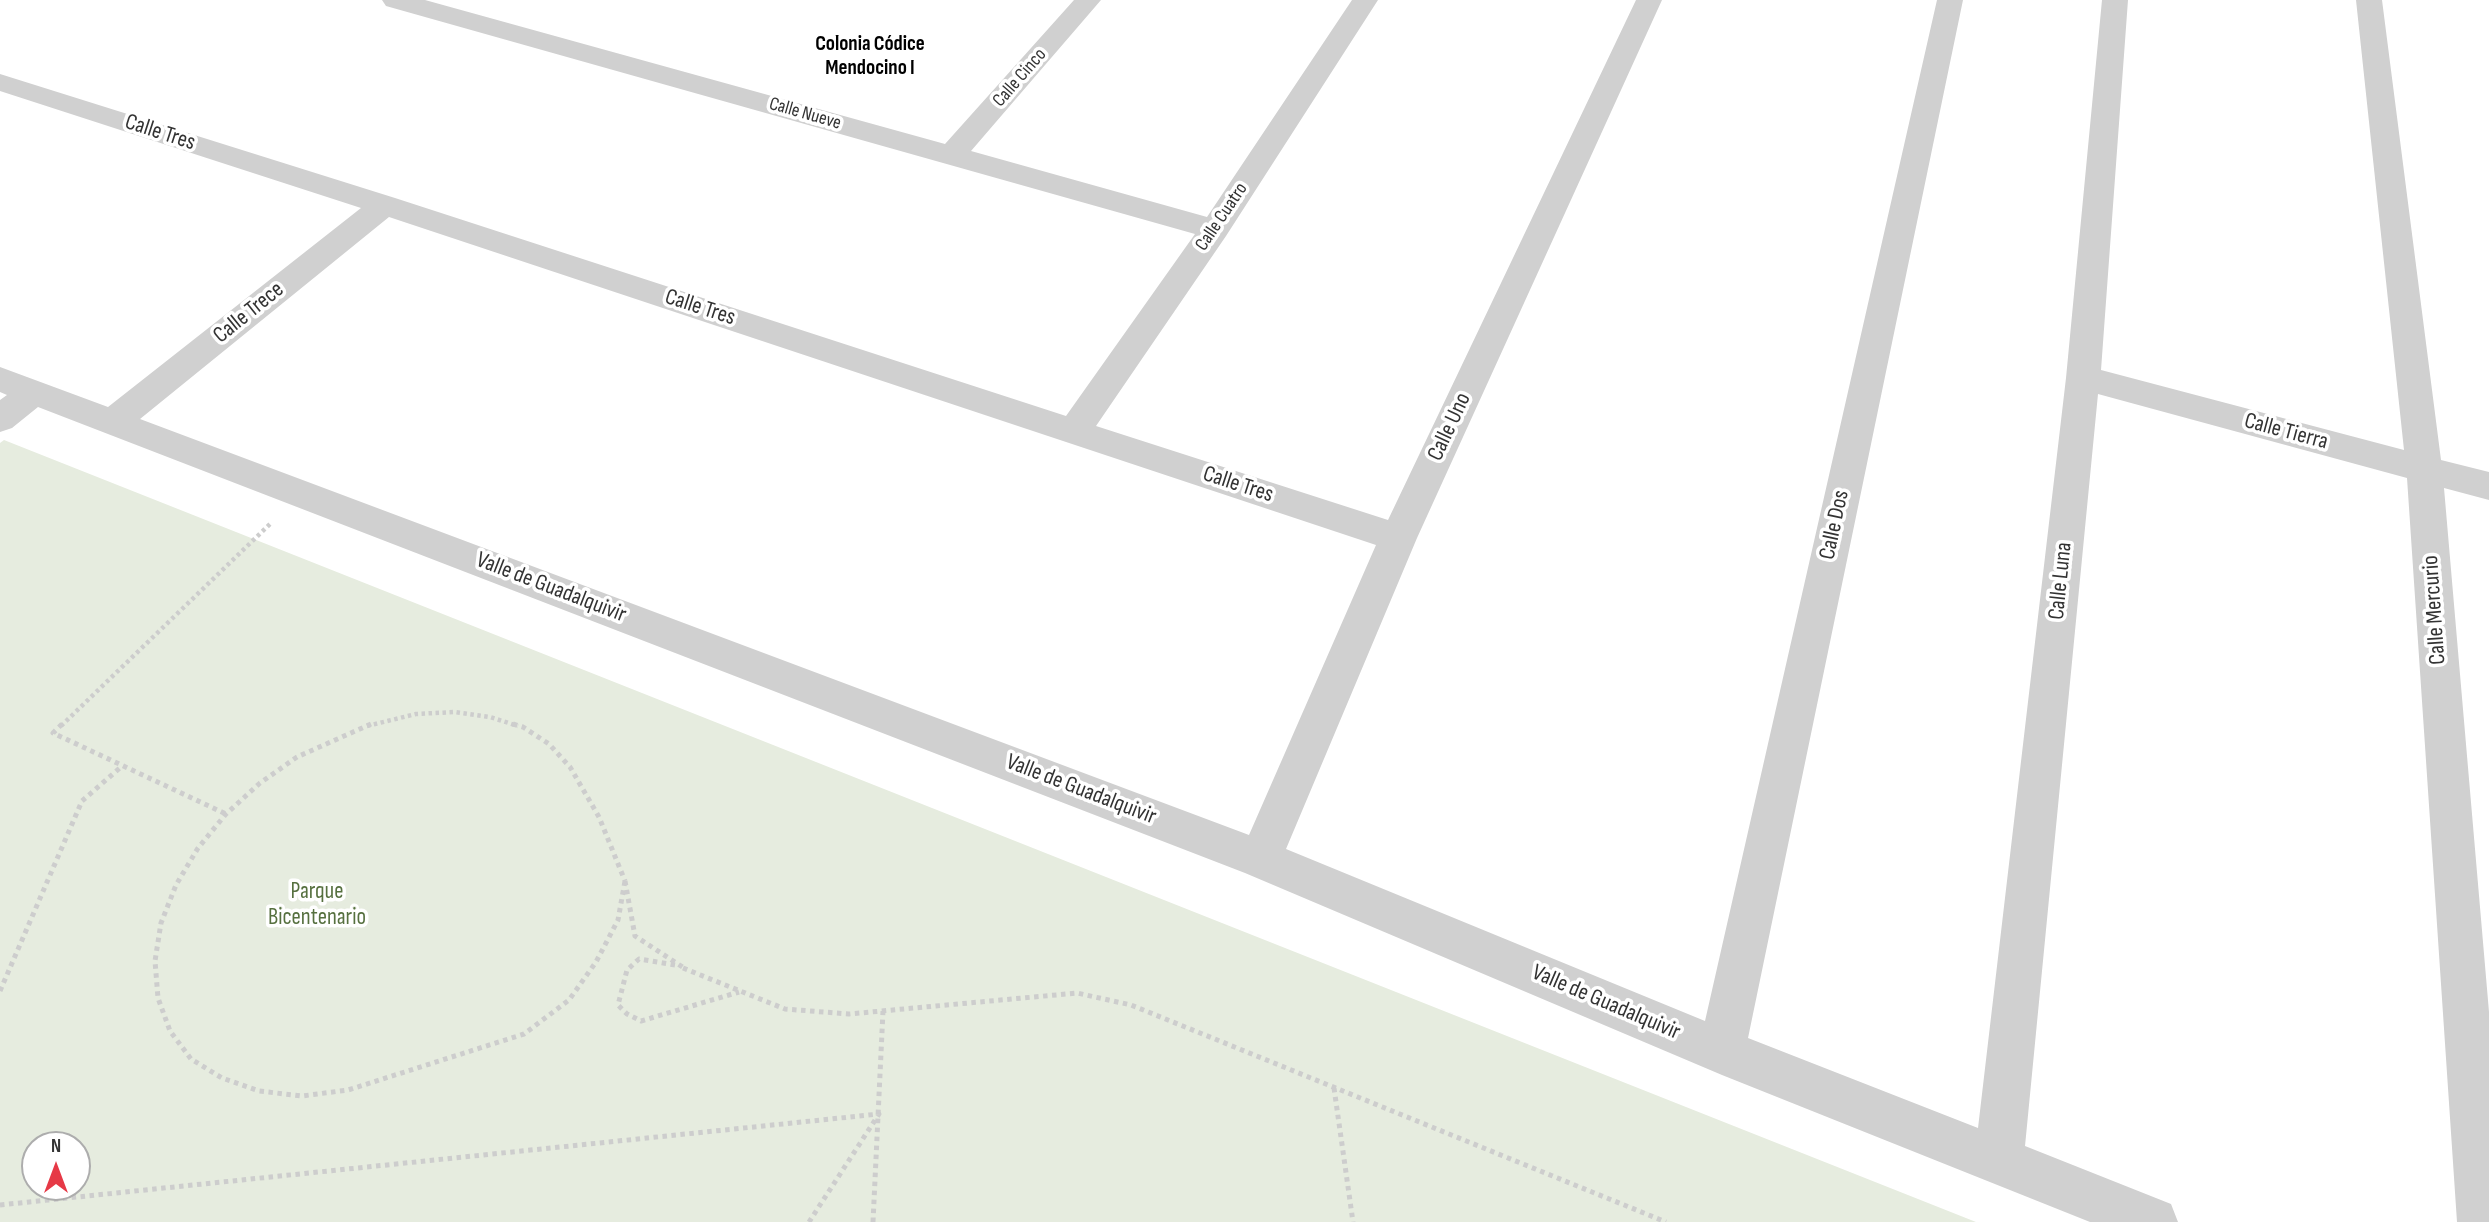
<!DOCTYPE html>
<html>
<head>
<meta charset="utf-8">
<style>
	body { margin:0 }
	#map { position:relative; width:2489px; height:1222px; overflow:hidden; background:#fff; font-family:"Sofia Sans Condensed",sans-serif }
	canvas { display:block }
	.north { position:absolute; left:21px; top:1131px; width:70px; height:70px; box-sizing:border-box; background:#fff; border:2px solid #adadad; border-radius:50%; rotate:0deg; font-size:19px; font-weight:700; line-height:28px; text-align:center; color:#333 }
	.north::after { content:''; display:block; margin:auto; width:24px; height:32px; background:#e63946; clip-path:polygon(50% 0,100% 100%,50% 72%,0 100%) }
</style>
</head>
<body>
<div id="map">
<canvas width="2489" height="1222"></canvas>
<div class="north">N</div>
</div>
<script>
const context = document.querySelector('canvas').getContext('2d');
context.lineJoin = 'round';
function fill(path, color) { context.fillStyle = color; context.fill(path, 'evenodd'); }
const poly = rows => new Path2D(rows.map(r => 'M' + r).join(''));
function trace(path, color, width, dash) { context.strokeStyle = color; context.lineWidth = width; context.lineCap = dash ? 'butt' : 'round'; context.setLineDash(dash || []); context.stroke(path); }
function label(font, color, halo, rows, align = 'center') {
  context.font = font + ' "Sofia Sans Condensed",sans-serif'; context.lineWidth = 7; context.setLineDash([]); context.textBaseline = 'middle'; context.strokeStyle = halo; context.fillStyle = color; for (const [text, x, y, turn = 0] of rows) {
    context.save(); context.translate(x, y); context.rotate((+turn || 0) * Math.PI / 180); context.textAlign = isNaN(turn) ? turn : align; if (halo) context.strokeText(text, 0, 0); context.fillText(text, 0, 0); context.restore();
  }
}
fill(poly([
	[4,440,1976,1222,0,1222,0,443],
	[77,1145,77,1187,35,1187,35,1145]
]), '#e6ecdf');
trace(poly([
	[61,726,270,524],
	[367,726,416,714,455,712,490,717,518,726]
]), '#cdcdcd', 4.5, [3.5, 3.5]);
trace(poly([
	[62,724,53,733,226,814],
	[371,724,297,757,260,783,226,814,198,848,176,885,161,923,155,961,158,998,170,1031,191,1059,222,1078,259,1091,302,1096,348,1090,524,1034,569,1000,596,962,618,920,625,881],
	[513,724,523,727,549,744,570,767,599,817,625,881],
	[625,881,635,936,684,968],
	[675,965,639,959,627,970,618,1005,627,1014,641,1021,739,992],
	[683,968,785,1009,849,1014,1077,993,1131,1005,1666,1222],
	[0,991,82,801,122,766],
	[1334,1088,1353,1222],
	[0,1205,879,1114,809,1222],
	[873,1222,883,1011]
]), '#cdcdcd', 5, [4.5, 4.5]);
fill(poly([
	[382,0,425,0,945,144,1074,0,1101,0,971,151,1207,217,1352,0,1378,0,1226,236,1096,426,1388,520,1636,0,1662,0,1417,538,1286,849,1705,1021,1937,0,1963,0,1748,1038,1978,1128,2066,378,2102,0,2128,0,2101,370,2404,450,2356,0,2382,0,2441,460,2489,472,2489,500,2444,488,2489,1012,2489,1222,2457,1222,2407,478,2098,394,2025,1146,2171,1204,2178,1222,2090,1222,1722,1075,1245,873,38,407,12,428,0,432,0,400,7,395,0,392,0,367,108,407,361,208,0,91,0,74,395,198,1066,416,1195,234,386,6,382,0],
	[389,217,1376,545,1249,835,140,419,389,217]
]), '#d0d0d0');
label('19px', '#333', '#fff', [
	["Calle Cinco",1020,78,-49],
	["Calle Nueve",805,114,16],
	["Calle Cuatro",1222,217,-56]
]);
label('bold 21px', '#000', '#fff', [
	["Colonia Códice",870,45],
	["Mendocino I",870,69]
]);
label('23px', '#333', '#fff', [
	["Calle Tres",160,133,18],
	["Calle Tres",700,308,18],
	["Calle Trece",249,313,-39],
	["Calle Uno",1450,427,-65],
	["Calle Tierra",2286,432,15],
	["Calle Tres",1238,485,18],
	["Calle Dos",1835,525,-78],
	["Calle Luna",2061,581,-84],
	["Valle de Guadalquivir",551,588,21],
	["Calle Mercurio",2435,610,-94],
	["Valle de Guadalquivir",1081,790,21],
	["Valle de Guadalquivir",1606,1003,23]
]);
label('23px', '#56703f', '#fff', [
	["Parque",317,892],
	["Bicentenario",317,918]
]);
</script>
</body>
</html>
